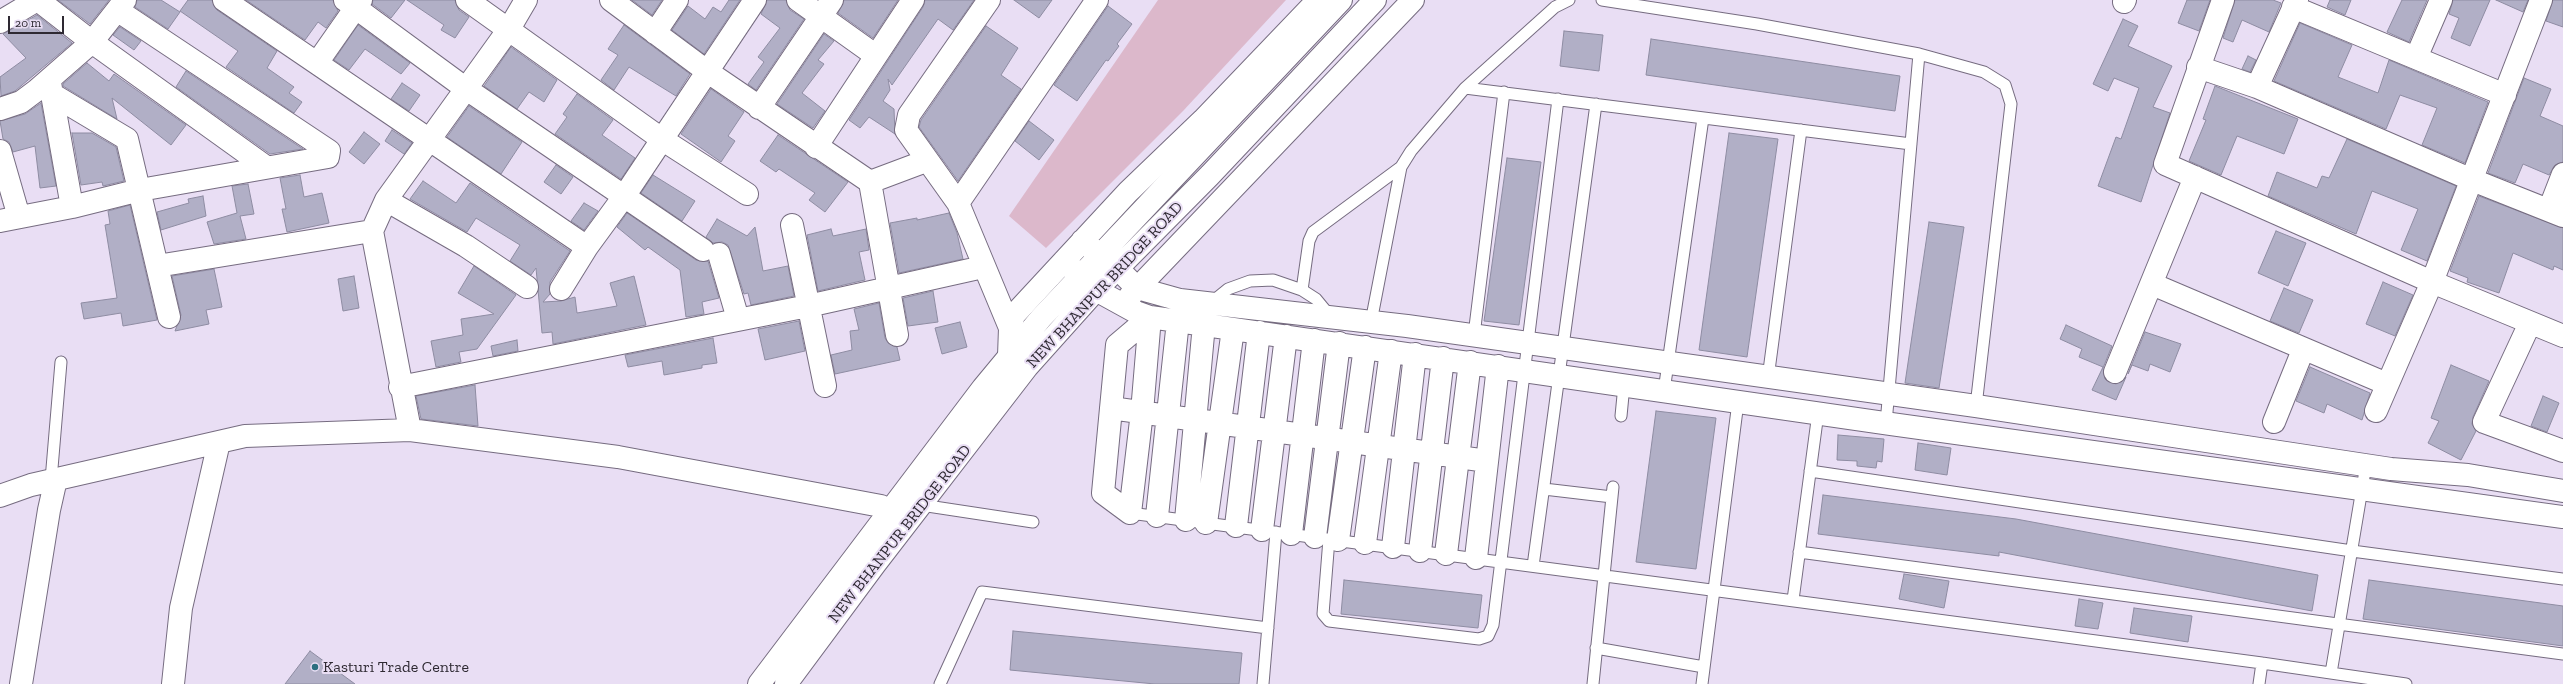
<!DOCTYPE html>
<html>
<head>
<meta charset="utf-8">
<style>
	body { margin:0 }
	#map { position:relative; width:2563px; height:684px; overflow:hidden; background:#e9def4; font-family:"Zilla Slab",serif }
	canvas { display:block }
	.scale { position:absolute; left:8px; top:16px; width:56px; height:18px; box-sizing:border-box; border:2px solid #2e2932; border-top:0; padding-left:5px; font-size:12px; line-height:14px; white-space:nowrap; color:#2e2932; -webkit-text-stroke:3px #e9def4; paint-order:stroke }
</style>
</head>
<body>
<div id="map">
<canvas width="2563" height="684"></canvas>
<div class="scale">20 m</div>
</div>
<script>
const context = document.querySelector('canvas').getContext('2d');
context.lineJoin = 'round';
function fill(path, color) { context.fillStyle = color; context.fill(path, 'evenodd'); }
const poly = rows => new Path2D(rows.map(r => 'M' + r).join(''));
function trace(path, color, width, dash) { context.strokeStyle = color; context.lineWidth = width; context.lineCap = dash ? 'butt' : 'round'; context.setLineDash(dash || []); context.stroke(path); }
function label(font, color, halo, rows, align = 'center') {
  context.font = font + ' "Zilla Slab",serif'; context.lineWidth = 4; context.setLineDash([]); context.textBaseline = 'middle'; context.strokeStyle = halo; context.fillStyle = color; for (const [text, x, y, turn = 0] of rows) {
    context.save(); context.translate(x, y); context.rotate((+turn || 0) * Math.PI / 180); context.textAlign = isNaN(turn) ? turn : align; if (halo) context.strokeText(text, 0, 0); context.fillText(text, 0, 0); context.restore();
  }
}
fill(poly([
	[1158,0,1286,0,1183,111,1046,248,1009,216]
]), '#dcb8cb');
const building = poly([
	[58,0,109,0,90,24,58,0],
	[137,0,161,0,180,12,168,29,135,7,137,0],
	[188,0,212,0,217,10,277,51,267,68,294,87,289,93,302,102,294,113,226,67,238,51,180,11,188,0],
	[246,0,333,0,338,11,326,28,318,22,305,40,246,0],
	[373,0,405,0,391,18,372,4,373,0],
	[407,0,455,0,459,10,469,17,455,38,441,30,444,25,407,0],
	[632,0,662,0,652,15,632,0],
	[729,0,740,0,704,54,672,30,688,6,705,19,713,7,721,12,729,0],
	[767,0,786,0,790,10,804,19,756,90,748,84,764,62,758,57,780,28,761,14,767,0],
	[844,0,898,0,873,38,838,13,844,0],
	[925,0,974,0,953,30,938,19,892,85,888,79,890,90,883,101,894,109,895,134,869,117,860,128,849,120,923,7,925,0],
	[1014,0,1052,0,1039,18,1014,0],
	[2187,0,2210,0,2199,31,2178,23,2187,0],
	[2235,0,2273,0,2281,3,2269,32,2242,20,2233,42,2223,38,2235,0],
	[2330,0,2351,0,2345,15,2327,7,2330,0],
	[2402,0,2427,0,2409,42,2387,32,2402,0],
	[2453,0,2490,0,2470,46,2451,38,2459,18,2449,14,2453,0],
	[2496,0,2528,0,2523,12,2496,0],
	[2553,0,2563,0,2563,27,2546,21,2553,0],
	[1108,6,1132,24,1117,44,1119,46,1108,61,1106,60,1077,101,1054,85,1108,6],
	[37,15,72,43,15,91,1,96,0,77,26,58,3,34,37,15],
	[2123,19,2138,26,2128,46,2172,66,2153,107,2170,113,2141,202,2098,186,2116,137,2121,139,2139,88,2114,78,2108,91,2093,84,2123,19],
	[2300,23,2352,45,2338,77,2378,93,2389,60,2488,102,2465,163,2422,145,2437,108,2400,95,2386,129,2274,81,2300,23],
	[358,25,410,63,401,74,365,49,349,70,334,60,358,25],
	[624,25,690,74,676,96,629,67,614,90,601,80,618,55,608,49,624,25],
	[986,26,1018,48,1001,75,1021,89,958,181,919,127,921,120,986,26],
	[120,27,141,41,134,50,113,35,120,27],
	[1564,31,1603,35,1599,71,1560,66,1564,31],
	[824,34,834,41,818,60,824,64,802,93,825,111,813,128,777,104,824,34],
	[1651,39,1900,76,1895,111,1646,75,1651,39],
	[511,47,557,80,544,102,529,92,517,109,484,86,511,47],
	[2248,56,2256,60,2250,72,2242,69,2248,56],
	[87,63,109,81,114,74,186,125,171,145,112,98,117,119,63,86,63,84,87,63],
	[186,71,303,149,270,154,176,87,186,71],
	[2524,78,2551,89,2540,116,2563,126,2563,162,2555,165,2549,175,2523,164,2515,183,2488,173,2524,78],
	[402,83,420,95,409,111,391,99,402,83],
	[2215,86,2298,119,2284,154,2237,136,2221,175,2189,161,2206,120,2203,119,2215,86],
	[711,89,744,112,728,136,735,141,721,162,681,134,711,89],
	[577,94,613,120,602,135,635,158,621,179,555,134,567,117,563,114,577,94],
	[41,103,56,186,40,188,35,146,13,152,9,142,3,139,0,121,25,114,41,103],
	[469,106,522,142,501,174,447,137,469,106],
	[1029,121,1054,140,1039,160,1015,141,1029,121],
	[392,130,412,143,404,154,385,141,392,130],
	[364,132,380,144,364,164,349,152,364,132],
	[72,133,92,133,116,147,124,181,103,186,102,182,81,185,72,133],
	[1729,133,1778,139,1747,357,1699,350,1729,133],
	[778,135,848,182,825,212,809,200,815,193,779,169,776,172,760,161,778,135],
	[2347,139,2456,186,2427,261,2401,250,2418,209,2372,191,2356,234,2268,196,2277,172,2317,188,2322,176,2329,178,2347,139],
	[1507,158,1541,162,1519,325,1484,321,1507,158],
	[556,165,573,177,561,194,544,182,556,165],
	[300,175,304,197,322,193,329,223,287,232,282,209,286,209,280,178,300,175],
	[653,175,695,201,682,221,641,193,653,175],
	[423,181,456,203,470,183,570,251,550,282,550,294,543,302,561,301,575,297,577,313,617,306,610,283,634,276,646,325,553,344,552,332,542,333,536,268,531,275,510,261,520,245,476,218,467,232,410,199,423,181],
	[248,184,254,214,240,216,246,239,214,244,207,222,237,213,232,186,248,184],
	[203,196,206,216,161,230,157,212,189,203,188,199,203,196],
	[2479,196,2563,228,2563,270,2554,266,2553,270,2513,253,2499,293,2467,282,2468,278,2450,271,2479,196],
	[584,203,598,211,584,230,571,221,584,203],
	[130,205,157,320,123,326,121,313,84,319,81,303,117,298,105,225,110,224,108,211,130,205],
	[627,213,696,260,708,261,719,298,702,302,704,314,686,317,680,270,648,247,645,250,617,227,627,213],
	[949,213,957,233,963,259,899,273,890,223,917,218,917,220,949,213],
	[717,219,747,236,755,227,763,271,788,266,794,296,751,305,748,293,744,294,728,245,722,242,713,243,706,237,717,219],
	[1929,222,1964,227,1939,388,1905,383,1929,222],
	[831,229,833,236,866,229,869,250,859,252,865,280,818,291,807,235,831,229],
	[2276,231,2306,243,2288,286,2258,273,2276,231],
	[474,266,516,295,477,349,459,352,461,362,436,367,431,341,463,335,461,319,494,314,458,293,474,266],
	[214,269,222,307,206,310,209,324,175,331,181,315,172,276,214,269],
	[354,276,359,308,343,311,338,279,354,276],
	[2383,282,2413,295,2395,336,2366,324,2383,282],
	[2284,288,2313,300,2299,333,2270,321,2284,288],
	[933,291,938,322,908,326,903,298,933,291],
	[879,303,885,338,888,343,897,347,900,360,835,374,831,355,852,350,850,331,859,330,854,309,879,303],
	[799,321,805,351,765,360,758,329,799,321],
	[960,322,967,347,942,354,935,328,960,322],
	[2066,325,2112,346,2103,368,2105,379,2116,384,2126,377,2116,400,2092,390,2103,367,2079,357,2082,349,2060,339,2066,325],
	[2145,332,2181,344,2170,372,2150,364,2148,371,2132,365,2128,374,2145,332],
	[713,338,717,363,702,365,702,368,664,375,662,361,628,367,625,355,713,338],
	[517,340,518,351,493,356,491,346,517,340],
	[2451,365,2489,381,2473,417,2472,424,2476,431,2461,460,2428,443,2439,421,2431,418,2451,365],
	[2310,367,2370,393,2362,420,2327,404,2324,413,2296,401,2310,367],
	[475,385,478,426,421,419,416,396,475,385],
	[2543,396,2559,403,2547,432,2531,426,2543,396],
	[1656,411,1716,418,1696,569,1636,562,1656,411],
	[1838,435,1884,439,1882,462,1877,461,1876,468,1857,466,1857,461,1837,460,1838,435],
	[1918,443,1951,448,1947,475,1915,470,1918,443],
	[1823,495,2016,519,2318,575,2312,611,1999,552,1999,556,1818,534,1823,495],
	[1904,574,1949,581,1944,608,1899,599,1904,574],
	[1344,580,1482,595,1478,628,1341,614,1344,580],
	[2369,580,2563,606,2563,646,2363,619,2369,580],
	[2079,599,2103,603,2098,629,2075,626,2079,599],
	[2134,608,2192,616,2188,642,2130,633,2134,608],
	[1013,631,1242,653,1239,684,1155,684,1010,670,1013,631],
	[310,651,355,684,285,684,310,651]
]);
fill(building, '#b1afc6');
trace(building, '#8e8ca2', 1);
const service = poly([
	[1602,0,1757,24,1919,54,1984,72,2005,85,2011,104,1976,406],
	[1465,88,1911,144],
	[1302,290,1309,241,1313,232,1401,167],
	[1212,302,1228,289,1250,281,1273,280,1302,290,1316,299,1330,316],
	[1371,322,1401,167,1411,151,1465,88,1555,7,1569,0],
	[1474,335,1504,92],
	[1768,378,1801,130],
	[1664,391,1703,118],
	[1621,416,1624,385],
	[1886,423,1919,54],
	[1810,471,2352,551,2563,579],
	[51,480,61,362],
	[1544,489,1612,497],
	[921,505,1033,522],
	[1130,513,2262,663,2406,684],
	[1329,539,1323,614,1329,621,1479,639,1488,636,1493,625,1558,99],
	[1799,552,2563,654],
	[1533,566,1596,104],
	[1793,600,1818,413],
	[1596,648,1704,667],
	[2331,673,2366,465],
	[940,684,982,592,1268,628],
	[1263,684,1276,532],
	[1593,684,1613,487],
	[1702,684,1738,402],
	[2259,684,2262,663]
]);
const minor = poly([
	[38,0,92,42,266,167],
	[224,0,587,247],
	[345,0,465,88,703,250],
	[467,0,663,140,747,194],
	[611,0,708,72,870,182],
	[798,0,875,55],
	[989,0,909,115,906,130,958,203,1010,328],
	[2223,0,2165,164,2432,282,2563,336],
	[2124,2,2125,0],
	[2293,7,2505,95],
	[655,33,677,0],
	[2416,58,2441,0],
	[317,63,361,0],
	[2198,67,2257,87,2470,179,2563,216],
	[50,83,72,207],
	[2257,87,2297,0],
	[50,93,127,139,157,266,372,231,410,430],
	[759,108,832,0],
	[0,109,21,102,37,90,92,42,125,0],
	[816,147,913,0],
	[0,151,19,217],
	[386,200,466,246,527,287],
	[958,203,1097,0],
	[2549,210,2563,174],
	[0,221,72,207,140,190,328,157,329,151,326,149,117,10],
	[792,225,825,386],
	[372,231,386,200,509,29,526,0],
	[1082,241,1118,269,1137,288,1180,300,1407,326,1976,406,2391,469,2468,475,2563,491],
	[719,254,738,319],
	[1064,261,1096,290,1136,312,1150,317,1891,424,2563,517],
	[157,266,169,317],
	[2152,284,2387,384],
	[561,289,587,247,625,195,755,0],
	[1129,297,1413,0],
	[1150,317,1142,412,1130,513,1103,493,1117,345,1150,317],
	[2530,323,2484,422,2563,451],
	[897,335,870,182,926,161],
	[1009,356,1010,328,1014,315,1128,192,1203,120,1318,0],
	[2115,372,2195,177],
	[400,387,808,306,983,267],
	[1111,408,1487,461],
	[2376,411,2432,282,2541,0],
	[2274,422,2303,350],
	[0,496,31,485,245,436,410,430,618,457,881,506,890,512],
	[1157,516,1178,321],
	[1186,520,1204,324],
	[1206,523,1233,329],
	[1236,526,1259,332],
	[1262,530,1286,336],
	[1291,534,1314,340],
	[1315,537,1339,343],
	[1338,540,1365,347],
	[1365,543,1391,351],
	[1393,547,1415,354],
	[1420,551,1443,358],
	[1446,554,1470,362],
	[1476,558,1498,366],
	[21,684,49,510,56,479],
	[173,684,181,608,219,442]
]);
const tertiary = poly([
	[0,22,37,0],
	[759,684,983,388,1041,318,1341,0],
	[786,684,875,564,1027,367,1096,290,1210,175,1375,0]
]);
trace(service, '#766c80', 13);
trace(minor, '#766c80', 24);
trace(tertiary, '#766c80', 24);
trace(service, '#fff', 11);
trace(minor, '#fff', 22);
trace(tertiary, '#fff', 22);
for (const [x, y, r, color] of [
	[315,667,4,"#2b6f7f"]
]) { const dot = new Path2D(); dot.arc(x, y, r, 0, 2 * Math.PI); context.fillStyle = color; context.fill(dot); trace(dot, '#e9def4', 1.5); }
label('16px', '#2e2932', '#e9def4', [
	["NEW BHANPUR BRIDGE ROAD",1105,285,-47],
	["NEW BHANPUR BRIDGE ROAD",900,534,-52]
]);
label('16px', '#2e2932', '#e9def4', [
	["Kasturi Trade Centre",323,667]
], 'left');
</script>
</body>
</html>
